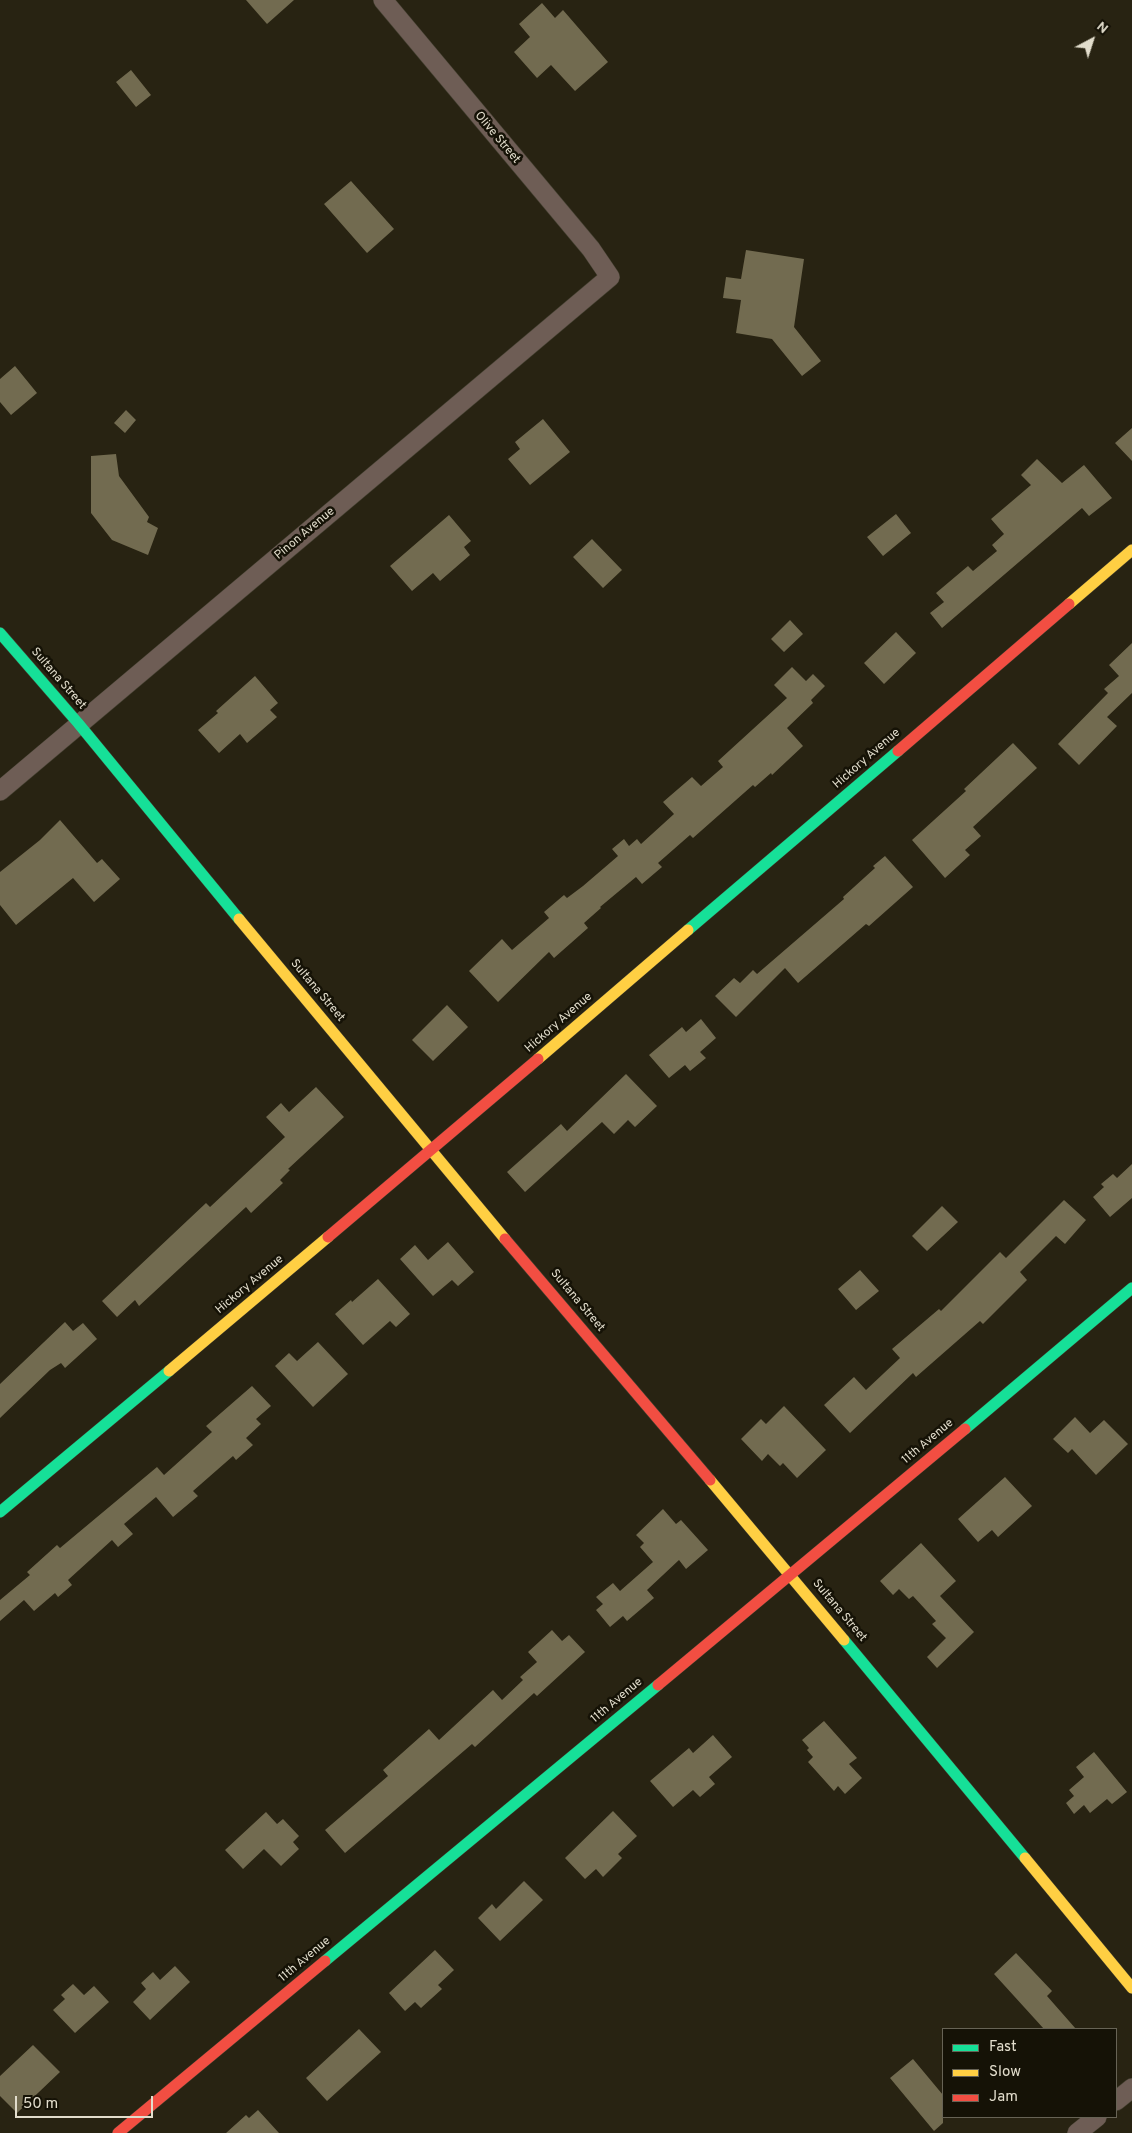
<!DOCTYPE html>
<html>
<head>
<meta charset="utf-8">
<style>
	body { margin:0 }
	#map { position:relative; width:1132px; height:2133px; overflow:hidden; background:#282312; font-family:Overpass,sans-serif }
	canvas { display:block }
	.legend { position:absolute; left:942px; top:2028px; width:175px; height:90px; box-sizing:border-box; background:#151206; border:1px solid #676355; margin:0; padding:6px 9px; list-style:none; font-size:15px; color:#e2ddcc }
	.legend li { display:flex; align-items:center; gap:10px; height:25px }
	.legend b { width:25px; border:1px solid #676355 }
	.north { position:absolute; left:1067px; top:15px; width:50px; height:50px; -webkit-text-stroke:4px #151206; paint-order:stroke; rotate:40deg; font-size:14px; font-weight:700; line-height:20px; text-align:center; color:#e2ddcc }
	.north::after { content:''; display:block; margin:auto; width:18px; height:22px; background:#e2ddcc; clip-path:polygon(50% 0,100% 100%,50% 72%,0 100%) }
	.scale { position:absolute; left:15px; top:2096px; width:138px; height:22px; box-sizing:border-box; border:2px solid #e2ddcc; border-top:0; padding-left:6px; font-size:15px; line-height:18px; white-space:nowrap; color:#e2ddcc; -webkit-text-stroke:4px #151206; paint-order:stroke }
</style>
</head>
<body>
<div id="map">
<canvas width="1132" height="2133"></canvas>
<ul class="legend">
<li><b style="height:6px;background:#16e098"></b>Fast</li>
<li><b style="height:6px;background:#ffcf43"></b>Slow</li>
<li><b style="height:6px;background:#f24e42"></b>Jam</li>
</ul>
<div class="north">N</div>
<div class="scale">50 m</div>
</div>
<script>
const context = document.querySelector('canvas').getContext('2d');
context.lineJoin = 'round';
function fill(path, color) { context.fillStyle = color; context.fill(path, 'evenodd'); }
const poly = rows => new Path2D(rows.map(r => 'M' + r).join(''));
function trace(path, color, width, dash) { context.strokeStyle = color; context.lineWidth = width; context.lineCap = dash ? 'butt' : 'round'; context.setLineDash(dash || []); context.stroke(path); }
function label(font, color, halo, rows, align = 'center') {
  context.font = font + ' Overpass,sans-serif'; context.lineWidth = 5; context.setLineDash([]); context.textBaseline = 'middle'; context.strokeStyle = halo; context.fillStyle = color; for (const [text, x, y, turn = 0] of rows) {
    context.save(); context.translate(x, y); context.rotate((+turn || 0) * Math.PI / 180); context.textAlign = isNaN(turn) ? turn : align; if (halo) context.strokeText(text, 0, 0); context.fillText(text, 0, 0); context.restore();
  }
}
fill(poly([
	[246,0,294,0,267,24],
	[542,3,555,18,563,10,608,62,575,91,551,65,537,78,514,52,530,37,519,24],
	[131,70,151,95,136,107,116,82],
	[351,181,394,229,367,253,324,204],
	[746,250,804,259,794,327,821,361,802,376,772,339,736,333,741,300,723,298,726,277,741,279],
	[15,366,37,393,11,415,0,402,0,379],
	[126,410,136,420,125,433,114,423],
	[543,419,570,452,530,485,508,459,520,449,515,442],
	[1132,428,1132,461,1115,443],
	[116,454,119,476,149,517,147,522,158,528,148,555,112,540,91,513,91,456],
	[1037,459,1062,483,1084,465,1112,498,1089,516,1082,508,942,628,930,613,944,602,936,593,968,566,973,571,997,551,992,545,1004,534,991,519,1031,485,1021,475],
	[896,514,911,533,883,556,867,537],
	[449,515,471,541,464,547,470,555,440,581,433,573,412,591,390,566],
	[592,539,622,570,603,588,573,557],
	[790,620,803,634,784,652,771,639],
	[896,632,916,653,884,684,864,663],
	[1132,643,1132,693,1107,717,1117,726,1079,765,1058,744,1108,693,1104,689,1119,676,1109,665],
	[792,667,806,681,813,674,825,686,811,700,813,703,787,728,803,746,772,775,771,773,755,787,753,785,693,838,690,835,658,863,662,867,642,884,636,877,600,907,601,908,584,923,588,928,554,958,549,952,498,1002,469,971,502,939,512,950,549,918,544,912,564,895,567,898,583,886,618,856,612,849,624,839,629,846,637,839,641,844,674,814,663,802,692,777,701,786,723,767,718,761,787,698,774,685],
	[255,676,278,703,270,710,277,717,247,743,240,734,219,753,198,730,218,713,216,711],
	[1013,743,1037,768,973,827,981,836,965,850,970,855,945,878,912,840,966,791,964,789],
	[60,820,97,863,102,859,120,879,94,902,73,878,16,925,0,905,0,872,40,840],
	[885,856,913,887,869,926,866,924,798,983,785,968,736,1017,715,996,734,978,740,983,753,970,757,974,844,899,843,897,875,868,873,866],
	[447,1005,468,1027,433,1061,412,1040],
	[701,1019,716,1038,700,1052,706,1058,690,1071,685,1065,669,1078,649,1055,682,1027,686,1032],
	[626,1074,657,1106,635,1127,628,1120,614,1134,602,1122,525,1192,507,1172,561,1124,567,1131],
	[316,1087,344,1117,288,1169,290,1170,280,1180,283,1183,251,1213,246,1207,139,1306,135,1300,117,1317,102,1301,206,1203,210,1207,285,1137,266,1117,281,1103,289,1112],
	[1132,1164,1132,1198,1110,1217,1093,1197,1104,1187,1101,1184,1113,1174,1117,1178],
	[1064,1200,1086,1220,1065,1244,1056,1236,1020,1272,1027,1280,983,1324,980,1321,916,1377,913,1373,850,1433,824,1405,854,1377,866,1390,900,1358,892,1349,939,1309,941,1311,1000,1252,1006,1258],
	[942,1206,958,1222,927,1251,912,1236],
	[448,1242,474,1272,458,1286,452,1280,433,1296,400,1259,415,1245,428,1260],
	[860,1270,879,1291,856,1310,838,1289],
	[378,1279,410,1314,396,1327,390,1321,363,1345,335,1314,351,1300,352,1302],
	[65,1322,73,1331,83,1323,97,1339,65,1368,61,1363,50,1370,0,1418,0,1384],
	[318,1342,348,1374,313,1407,275,1366,289,1353,297,1361],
	[252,1386,271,1406,256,1419,261,1424,246,1438,253,1445,236,1460,233,1456,193,1491,198,1496,173,1517,156,1497,124,1524,133,1534,118,1547,112,1540,68,1580,72,1585,58,1597,55,1593,34,1611,24,1600,0,1621,0,1600,30,1575,27,1572,57,1545,60,1548,157,1467,164,1475,212,1432,206,1426],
	[784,1406,826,1450,797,1478,783,1463,780,1466,768,1454,762,1461,741,1439,761,1419,766,1424],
	[1075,1417,1090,1433,1104,1420,1128,1444,1096,1475,1072,1449,1068,1453,1053,1439],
	[1005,1477,1032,1506,998,1537,992,1530,978,1542,958,1519],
	[663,1509,676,1524,681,1520,708,1550,686,1569,679,1560,647,1590,654,1598,627,1621,623,1616,610,1627,596,1610,603,1604,596,1597,613,1583,620,1591,653,1562,640,1547,644,1543,636,1535],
	[921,1543,956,1581,940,1596,974,1632,937,1668,927,1657,946,1638,932,1624,936,1621,913,1596,909,1599,899,1589,893,1595,880,1581],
	[552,1630,562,1641,569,1635,585,1652,537,1696,534,1693,475,1747,472,1744,345,1853,325,1830,388,1776,383,1770,429,1729,439,1740,493,1690,502,1700,523,1680,520,1677,537,1662,528,1652],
	[824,1721,857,1758,849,1764,862,1778,845,1794,838,1786,834,1791,808,1762,813,1757,807,1750,809,1748,802,1740],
	[713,1735,732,1757,709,1777,715,1784,700,1797,693,1790,673,1807,650,1781,689,1748,693,1753],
	[1094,1752,1127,1792,1112,1804,1107,1799,1090,1813,1084,1805,1074,1814,1066,1803,1074,1796,1069,1790,1084,1777,1076,1767],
	[613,1811,637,1836,618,1854,622,1858,603,1877,596,1869,585,1879,565,1858],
	[266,1812,277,1824,283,1819,299,1836,293,1842,299,1849,281,1866,264,1849,243,1869,225,1850],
	[524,1881,543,1900,500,1941,478,1918,492,1904,496,1909],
	[435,1950,454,1970,438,1985,442,1989,421,2008,415,2002,405,2011,389,1993],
	[1016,1953,1052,1991,1047,1996,1076,2029,1044,2029,994,1974],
	[175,1966,190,1982,150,2020,133,2002,146,1989,141,1983,153,1972,160,1980],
	[73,1984,84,1995,94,1986,109,2002,75,2033,53,2010,65,1999,61,1995],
	[359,2029,381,2052,327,2101,306,2078],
	[33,2045,60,2072,17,2113,0,2096,0,2076],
	[913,2059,943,2095,943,2123,934,2131,890,2078],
	[258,2110,279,2133,226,2133,246,2115,249,2118]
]), '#726b50');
const street = poly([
	[0,791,610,277,591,249,383,0],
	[1116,2101,1132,2088],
	[1077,2133,1097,2117]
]);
const fast = poly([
	[0,633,78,723,239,919],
	[688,930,898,751],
	[965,1429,1132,1288],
	[0,1512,169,1371],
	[844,1640,1025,1858],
	[325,1961,658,1685]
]);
const slow = poly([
	[1069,604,1132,550],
	[239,919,505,1239],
	[538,1059,688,930],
	[169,1371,328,1237],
	[710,1480,844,1640],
	[1025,1858,1132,1988]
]);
const jam = poly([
	[898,751,1069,604],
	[328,1237,538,1059],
	[505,1239,710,1480],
	[658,1685,965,1429],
	[118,2133,325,1961]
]);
trace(street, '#444031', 20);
trace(fast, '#444031', 12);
trace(slow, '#444031', 12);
trace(jam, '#444031', 12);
trace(street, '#6e5d55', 19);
trace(fast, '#16e098', 11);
trace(slow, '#ffcf43', 11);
trace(jam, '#f24e42', 11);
label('12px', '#e2ddcc', '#151206', [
	["Olive Street",497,138,50],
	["Pinon Avenue",305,534,-40],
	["Sultana Street",58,679,49],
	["Hickory Avenue",867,759,-41],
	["Sultana Street",317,991,50],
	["Hickory Avenue",559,1023,-41],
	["Hickory Avenue",250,1285,-40],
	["Sultana Street",577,1301,50],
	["11th Avenue",928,1442,-40],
	["Sultana Street",839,1611,50],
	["11th Avenue",617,1701,-40],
	["11th Avenue",305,1960,-40]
]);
</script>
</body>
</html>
